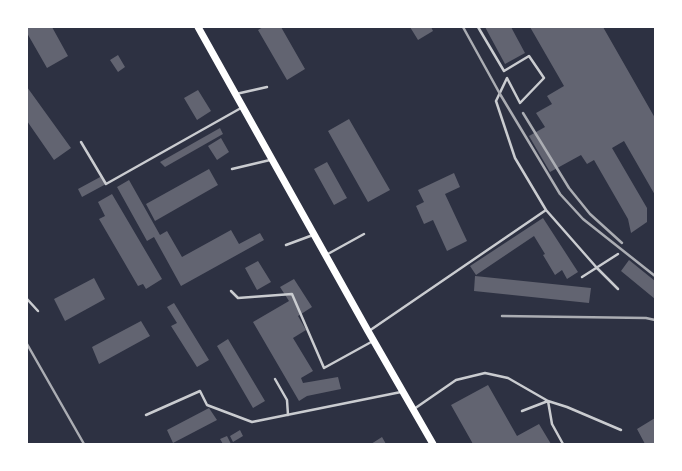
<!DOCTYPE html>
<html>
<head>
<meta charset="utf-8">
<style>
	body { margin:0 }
	#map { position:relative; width:682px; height:471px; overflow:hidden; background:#2d3142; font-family:"Noto Sans",sans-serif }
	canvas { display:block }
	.frame { position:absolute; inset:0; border:28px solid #fff; pointer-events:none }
</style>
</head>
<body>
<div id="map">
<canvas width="682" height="471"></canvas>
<div class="frame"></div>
</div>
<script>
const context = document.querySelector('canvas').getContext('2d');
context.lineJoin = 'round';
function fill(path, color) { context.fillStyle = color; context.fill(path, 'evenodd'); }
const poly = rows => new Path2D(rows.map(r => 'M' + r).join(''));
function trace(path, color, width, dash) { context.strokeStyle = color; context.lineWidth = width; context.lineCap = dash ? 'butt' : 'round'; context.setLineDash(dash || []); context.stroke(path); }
fill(poly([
	[27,27,52,27,68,56,47,68,27,33],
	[263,27,281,27,305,69,287,80,258,30],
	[410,27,431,27,433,31,418,40],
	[485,27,511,27,525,53,505,64],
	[530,27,603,27,655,118,655,195,624,141,612,148,647,208,647,222,631,233,628,219,594,160,587,164,581,155,550,172,529,136,545,127,536,113,552,104,547,96,564,86],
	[118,55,125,67,118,72,110,60],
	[27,87,71,148,54,160,27,121],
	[198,90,211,111,197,120,184,98],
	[349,119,390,190,368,202,328,131],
	[220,128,223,134,165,167,160,162],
	[221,138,229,152,217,160,208,146],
	[327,162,347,198,334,205,314,169],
	[209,169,218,185,155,221,146,204],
	[454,173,460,187,445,194,467,241,447,251,433,220,424,224,416,206,424,202,418,190],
	[102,176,106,184,82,197,78,189],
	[129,180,160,235,167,231,182,257,231,230,239,244,260,233,264,240,181,286,154,237,147,241,117,187],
	[112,194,162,279,146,289,143,284,138,286,99,219,105,216,98,202],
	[543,218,578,272,567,279,562,270,555,275,543,255,545,254,534,236,476,275,470,266],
	[629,260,655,281,655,299,621,271],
	[258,261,271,282,257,290,245,268],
	[475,276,591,288,589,303,474,291],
	[94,278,105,299,65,321,54,299],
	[294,279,312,307,298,316,306,330,293,338,313,371,301,378,303,383,338,377,341,389,307,396,299,401,253,322,289,301,280,287],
	[174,303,209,360,197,367,171,326,177,323,167,307],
	[141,321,150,336,99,364,92,347],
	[228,339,265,401,253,408,217,346],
	[488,385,517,436,539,424,551,444,473,444,451,405],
	[209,408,217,420,173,443,167,430],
	[655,418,655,444,645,444,637,429],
	[240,430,243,436,233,442,230,436],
	[227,436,231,444,223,444,220,439],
	[382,437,386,444,371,444]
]), '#626471');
trace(poly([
	[478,27,504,71,529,56,544,78,520,103,507,78,496,101,515,158,546,210],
	[236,94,267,87],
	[81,142,106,184,241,108],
	[232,169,270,160],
	[286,245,313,235],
	[326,255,364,234],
	[582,277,618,254],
	[231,291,238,298,292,294,324,368,373,341],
	[27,299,38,311],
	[369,331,546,210,597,268,618,289],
	[275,379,287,400,288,415],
	[414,409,456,380,485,373,508,378,548,401,522,411],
	[146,415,200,391,207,405,252,422,401,392],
	[563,444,552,424,548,401,567,407,621,430]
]), '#caccd0', 2.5);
trace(poly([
	[198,27,368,331,433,444]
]), '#fff', 7);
trace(poly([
	[463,27,500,94,560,194,583,219,655,276],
	[523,113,569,188,590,214,622,243],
	[502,316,646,318,655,320],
	[27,344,84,444]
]), '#abadb3', 2.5);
</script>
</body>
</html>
